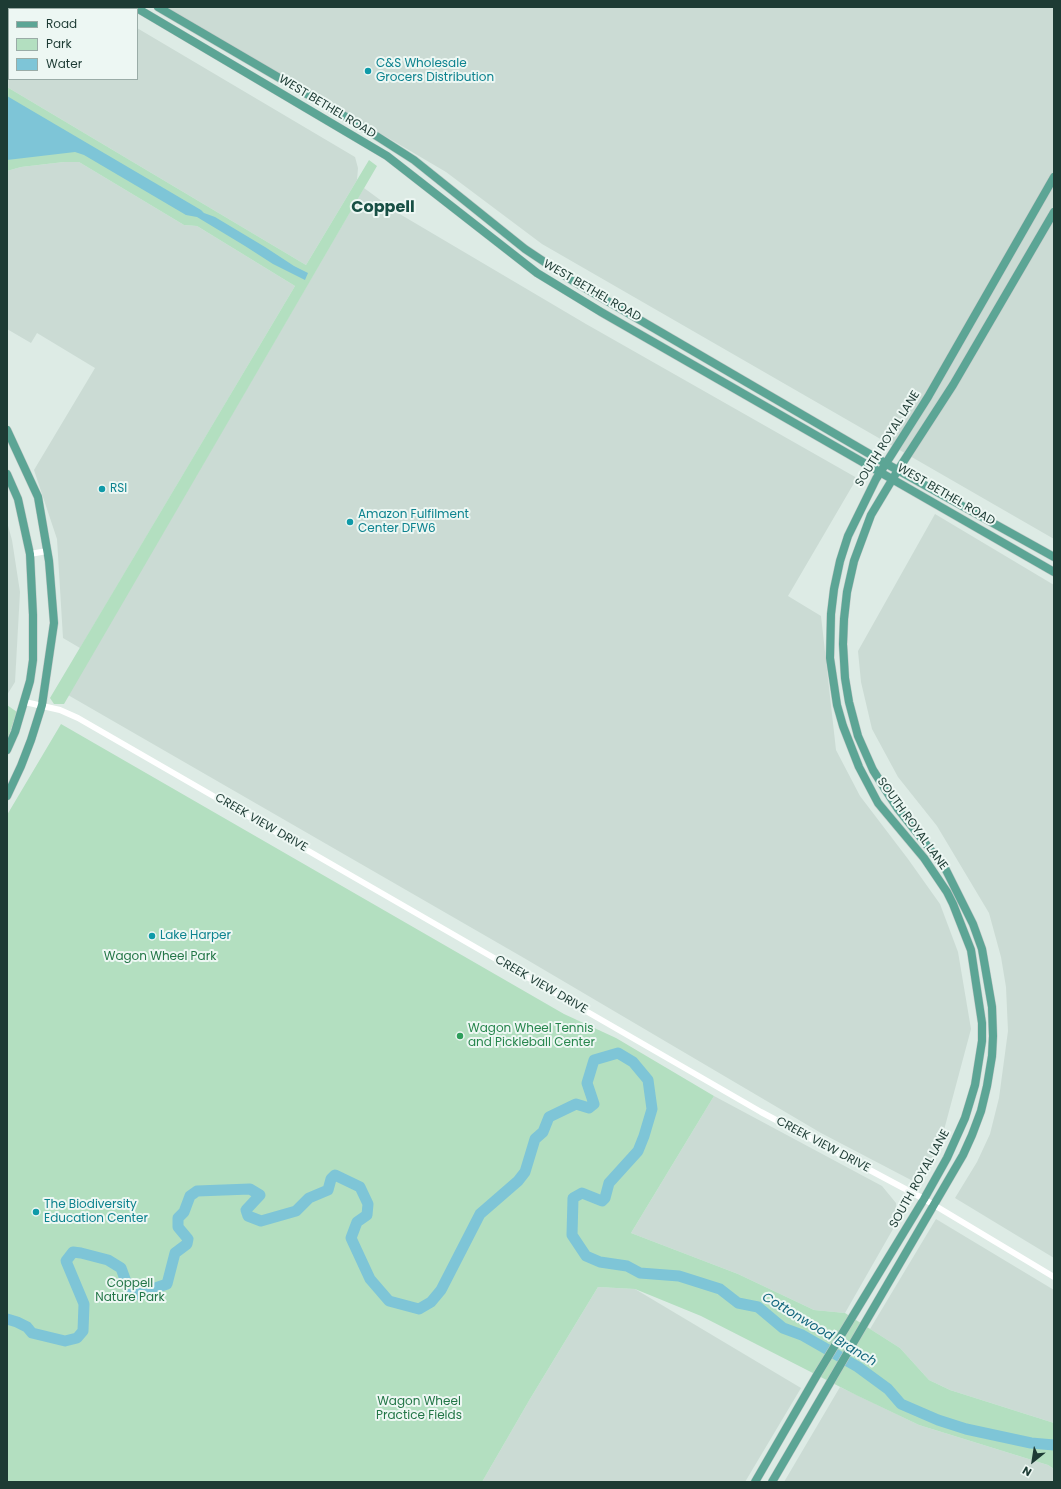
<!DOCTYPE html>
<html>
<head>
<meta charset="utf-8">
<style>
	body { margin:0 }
	#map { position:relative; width:1061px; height:1489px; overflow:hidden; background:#ddebe5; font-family:Poppins,sans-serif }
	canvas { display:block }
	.frame { position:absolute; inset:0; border:8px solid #1d3b34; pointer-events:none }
	.legend { position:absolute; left:8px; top:8px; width:130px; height:72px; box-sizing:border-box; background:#edf7f3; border:1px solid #9aaca7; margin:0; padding:5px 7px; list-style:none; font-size:12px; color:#1d3b34 }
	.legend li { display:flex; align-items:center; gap:8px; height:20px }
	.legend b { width:20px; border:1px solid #9aaca7 }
	.north { position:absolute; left:1013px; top:1441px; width:40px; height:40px; -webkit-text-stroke:3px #edf7f3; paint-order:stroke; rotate:210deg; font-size:11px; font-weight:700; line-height:16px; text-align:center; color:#1d3b34 }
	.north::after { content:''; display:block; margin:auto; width:14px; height:18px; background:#1d3b34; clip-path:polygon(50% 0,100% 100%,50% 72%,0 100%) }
</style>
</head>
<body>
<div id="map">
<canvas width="1061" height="1489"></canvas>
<div class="frame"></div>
<ul class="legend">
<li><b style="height:5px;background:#5ca595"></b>Road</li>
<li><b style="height:11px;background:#b3dfc0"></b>Park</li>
<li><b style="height:11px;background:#7ec5d7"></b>Water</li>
</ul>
<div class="north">N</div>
</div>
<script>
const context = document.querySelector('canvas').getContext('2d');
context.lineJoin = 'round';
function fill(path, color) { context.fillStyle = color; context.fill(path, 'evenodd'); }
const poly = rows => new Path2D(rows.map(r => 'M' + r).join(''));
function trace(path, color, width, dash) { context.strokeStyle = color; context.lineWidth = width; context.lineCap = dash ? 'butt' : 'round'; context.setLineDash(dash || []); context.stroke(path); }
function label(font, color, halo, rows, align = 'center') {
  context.font = font + ' Poppins,sans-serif'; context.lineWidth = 4; context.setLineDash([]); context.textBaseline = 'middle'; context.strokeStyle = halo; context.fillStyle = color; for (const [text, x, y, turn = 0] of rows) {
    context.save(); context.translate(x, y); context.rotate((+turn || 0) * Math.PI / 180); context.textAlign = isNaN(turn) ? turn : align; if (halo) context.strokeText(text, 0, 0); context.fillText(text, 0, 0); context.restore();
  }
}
fill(poly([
	[49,7,102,7,106,9,48,9],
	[166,7,1054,7,1054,539,542,244,446,172],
	[137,28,355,157,358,168,357,180,306,265,7,87,7,80,9,76,9,79,137,79],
	[64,162,79,162,184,225,197,226,295,286,80,648,63,638,57,539,34,470,95,368,37,333,31,343,7,329,7,171,21,167],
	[364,188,398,213,586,324,857,478,788,596,821,616,836,750,860,796,908,859,940,904,958,952,971,1029,944,1130,928,1174,911,1180,821,1133,524,958,68,695],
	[935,514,1054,585,1054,1258,955,1198,977,1162,990,1134,999,1098,1008,1031,1006,987,1001,957,989,913,937,826,898,777,872,729,861,682,858,651],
	[7,522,12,540,20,592,15,682,7,695],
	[714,1096,882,1186,896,1203,897,1222,845,1313,814,1310,738,1274,631,1233],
	[936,1219,1054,1290,1054,1423,950,1390,929,1380,900,1348,870,1329],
	[598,1287,635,1289,801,1388,745,1482,482,1482,530,1399],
	[840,1387,919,1425,1048,1465,1054,1469,1054,1482,784,1482]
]), '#cbdbd4');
fill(poly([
	[7,87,306,265,369,160,377,166,64,704,54,704,50,698,295,286,197,226,184,225,79,162,64,162,21,167,7,171],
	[7,705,17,712,7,741],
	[61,724,564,1014,616,1038,714,1096,631,1233,738,1274,814,1310,845,1313,900,1348,929,1380,950,1390,1054,1423,1054,1469,1048,1465,919,1425,856,1395,701,1316,635,1289,598,1287,530,1399,482,1482,7,1482,7,815]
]), '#b3dfc0');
fill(poly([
	[7,96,201,210,204,213,215,217,265,247,294,266,308,273,305,280,273,264,245,246,197,217,186,215,84,155,75,152,7,160]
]), '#7ec5d7');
trace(poly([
	[7,1319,17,1322,27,1327,32,1333,65,1341,77,1338,83,1331,84,1304,66,1261,73,1252,81,1253,108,1260,121,1268,129,1290,138,1294,167,1284,175,1253,187,1244,188,1239,178,1227,178,1218,184,1212,190,1196,197,1191,250,1189,260,1195,246,1210,248,1216,261,1221,296,1211,309,1198,328,1190,331,1179,335,1175,360,1187,368,1204,367,1215,357,1222,351,1238,370,1279,389,1301,419,1309,431,1302,441,1290,480,1214,518,1181,525,1172,535,1139,543,1132,549,1117,576,1104,589,1108,594,1104,587,1083,594,1060,618,1053,633,1062,648,1080,652,1109,644,1136,638,1151,609,1183,605,1198,602,1201,582,1193,573,1198,572,1235,586,1256,600,1262,627,1266,640,1273,679,1276,720,1289,738,1303,758,1307,783,1328,802,1335,858,1367,888,1389,901,1404,938,1420,966,1429,1031,1443,1054,1445]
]), '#7ec5d7', 11);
const major = poly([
	[135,7,387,156,537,273,601,312,1054,572],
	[158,7,353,121,414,160,525,249,573,281,885,463,1054,557],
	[24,9,26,7],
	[7,38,9,35],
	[7,430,38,497,49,561,54,623,42,705,31,740,21,766,7,796],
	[7,474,18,499,30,554,33,615,33,660,30,681,15,732,7,750],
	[755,1482,817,1375,924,1199,947,1158,965,1118,975,1085,982,1041,982,1023,971,950,953,904,947,892,924,858,878,803,859,767,843,726,837,705,830,658,831,614,834,589,840,561,848,536,876,479,928,397,1054,177],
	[772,1482,963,1155,972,1135,981,1111,987,1086,992,1056,993,1036,992,1007,982,949,973,924,945,868,898,809,885,789,873,770,858,736,849,702,845,678,843,644,844,619,847,592,854,561,871,515,898,470,953,385,1054,212]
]);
trace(major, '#c0c8c6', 9);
trace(poly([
	[30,554,47,551],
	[25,702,60,710,78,718,761,1112,924,1199,1054,1277]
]), '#fff', 6);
trace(major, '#5ca595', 8);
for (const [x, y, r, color] of [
	[368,71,4,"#0f9aa8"],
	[102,489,4,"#0f9aa8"],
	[350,522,4,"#0f9aa8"],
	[152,936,4,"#0f9aa8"],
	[460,1036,4,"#2e9e5b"],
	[36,1212,4,"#0f9aa8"]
]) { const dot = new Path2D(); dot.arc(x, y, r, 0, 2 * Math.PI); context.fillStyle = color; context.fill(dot); trace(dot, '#edf7f3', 1.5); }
label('12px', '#0d838f', '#edf7f3', [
	["C&S Wholesale",376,64],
	["Grocers Distribution",376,78],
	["RSI",110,489],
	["Amazon Fulfilment",358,515],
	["Center DFW6",358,529],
	["Lake Harper",160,936],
	["The Biodiversity",44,1205],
	["Education Center",44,1219]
], 'left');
label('12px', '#1d3b34', '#edf7f3', [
	["WEST BETHEL ROAD",327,107,31],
	["WEST BETHEL ROAD",592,291,30],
	["SOUTH ROYAL LANE",888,439,-58],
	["WEST BETHEL ROAD",946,495,30],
	["CREEK VIEW DRIVE",261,823,30],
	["SOUTH ROYAL LANE",912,824,54],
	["CREEK VIEW DRIVE",541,985,30],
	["CREEK VIEW DRIVE",823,1145,28],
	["SOUTH ROYAL LANE",920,1179,-61]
]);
label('12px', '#237647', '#edf7f3', [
	["Wagon Wheel Park",160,957],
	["Coppell",130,1284],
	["Nature Park",130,1298],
	["Wagon Wheel",419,1402],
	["Practice Fields",419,1416]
]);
label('12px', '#27864d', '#edf7f3', [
	["Wagon Wheel Tennis",468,1029],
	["and Pickleball Center",468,1043]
], 'left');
label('italic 13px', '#12667d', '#edf7f3', [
	["Cottonwood Branch",819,1330,31]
]);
label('bold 16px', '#174f44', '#edf7f3', [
	["Coppell",383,208]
]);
</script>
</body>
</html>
